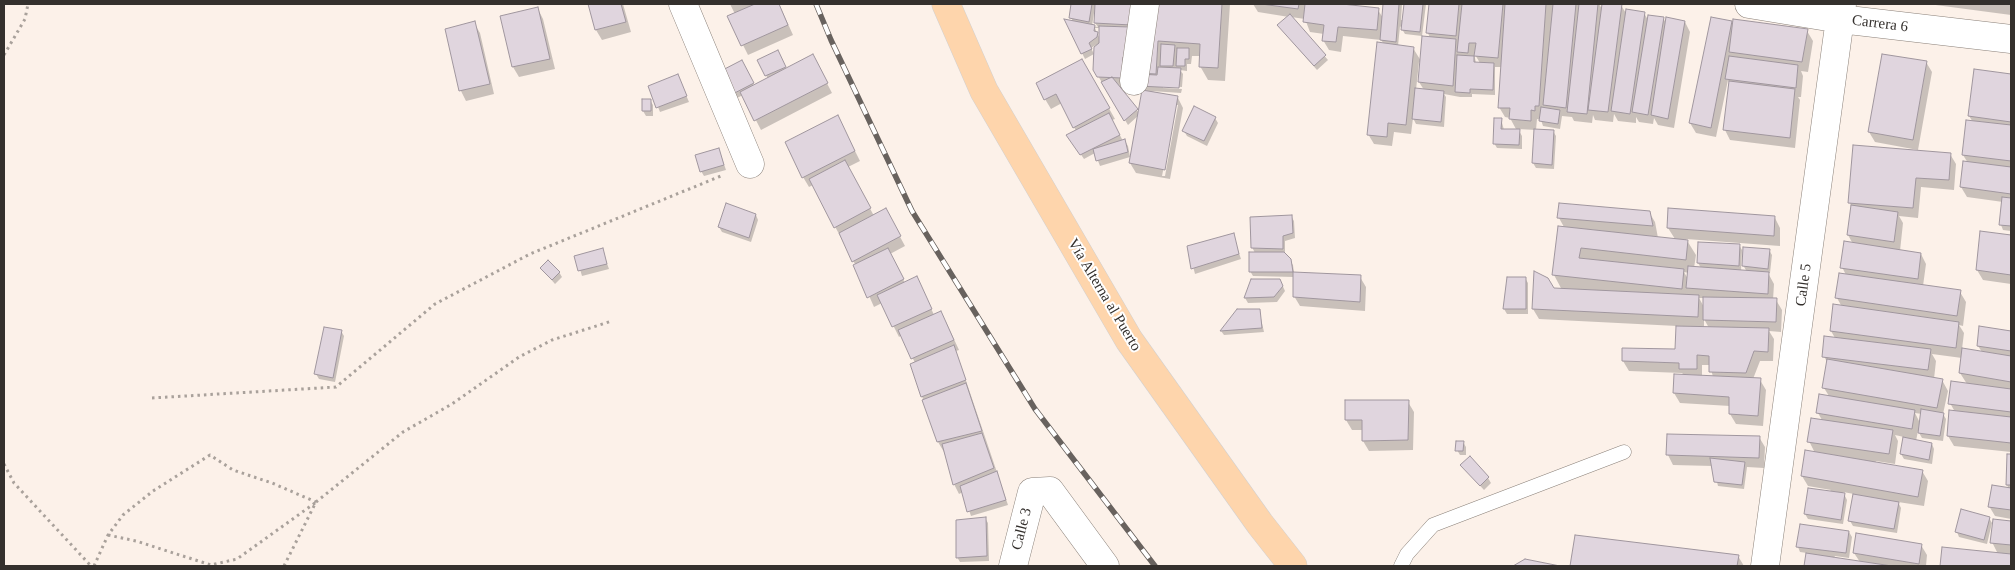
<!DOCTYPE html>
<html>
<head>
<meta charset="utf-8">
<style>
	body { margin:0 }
	#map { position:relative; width:2015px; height:570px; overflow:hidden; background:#fcf1e9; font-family:"Times New Roman",serif }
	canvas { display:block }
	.frame { position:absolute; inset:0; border:5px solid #34302d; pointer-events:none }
</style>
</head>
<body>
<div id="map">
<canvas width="2015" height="570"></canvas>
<div class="frame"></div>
</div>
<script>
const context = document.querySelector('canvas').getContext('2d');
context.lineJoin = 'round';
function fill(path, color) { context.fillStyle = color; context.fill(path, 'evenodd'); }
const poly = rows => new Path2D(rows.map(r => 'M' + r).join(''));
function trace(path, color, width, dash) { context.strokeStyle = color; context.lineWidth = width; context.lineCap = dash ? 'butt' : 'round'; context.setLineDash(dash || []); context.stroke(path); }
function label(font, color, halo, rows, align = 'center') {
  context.font = font + ' "Times New Roman",serif'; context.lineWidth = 4; context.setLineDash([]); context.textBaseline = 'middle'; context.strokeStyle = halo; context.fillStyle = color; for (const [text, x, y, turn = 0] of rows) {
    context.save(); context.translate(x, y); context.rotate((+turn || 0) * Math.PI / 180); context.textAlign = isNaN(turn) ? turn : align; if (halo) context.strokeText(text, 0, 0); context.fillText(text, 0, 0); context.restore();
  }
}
fill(poly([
	[590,4,623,4,631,32,602,40,596,30],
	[730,4,779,4,793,35,748,55,729,17,735,14],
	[1073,4,1095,4,1096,6,1096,4,1135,4,1127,87,1118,87,1139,113,1143,90,1150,4,1230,4,1225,81,1208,80,1200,66,1201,56,1192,56,1191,64,1187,64,1187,71,1180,70,1183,74,1182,87,1163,86,1163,88,1182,89,1181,93,1151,91,1178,98,1183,108,1170,179,1136,173,1130,163,1139,115,1128,125,1104,86,1094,69,1096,45,1091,48,1094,54,1085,59,1066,21,1072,21],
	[1094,13,1096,14,1095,23,1098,27,1092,26],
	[1095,28,1101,28,1100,39,1097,33],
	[1176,105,1178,105,1165,176,1162,176],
	[1253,4,1348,4,1347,7,1378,10,1383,18,1385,4,1402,4,1401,20,1403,20,1405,4,1426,4,1422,36,1405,34,1400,26,1398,46,1413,48,1421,61,1430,38,1428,33,1430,4,1552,4,1554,7,1554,4,1599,4,1602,9,1603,4,1608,4,1621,5,1627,15,1644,13,1648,20,1663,18,1666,23,1685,22,1690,32,1674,128,1658,125,1654,118,1653,124,1639,122,1636,117,1636,123,1618,121,1614,114,1613,122,1595,120,1593,115,1592,123,1574,121,1572,117,1562,116,1560,129,1543,126,1541,120,1537,119,1536,130,1553,131,1556,136,1554,169,1536,168,1533,163,1536,130,1518,129,1522,136,1522,149,1497,148,1494,143,1501,119,1504,130,1517,131,1510,118,1505,117,1499,107,1502,67,1495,67,1495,95,1472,94,1472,97,1460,97,1444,94,1446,97,1444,127,1416,124,1413,118,1411,134,1394,132,1392,146,1374,144,1368,134,1384,44,1381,40,1343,36,1341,52,1329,50,1323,40,1324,34,1310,32,1305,19,1291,17,1328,60,1317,70,1282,30,1289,17,1258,12],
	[1474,53,1480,63,1476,63],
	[1419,62,1421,62,1419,82,1424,90,1416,90],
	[1928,4,2011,4,2011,15],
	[538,9,543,19,555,69,519,77,513,67,501,17],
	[1731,22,1733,26,1807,31,1813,41,1808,72,1801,71,1803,76,1801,97,1798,97,1800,100,1795,148,1730,140,1725,130,1730,84,1728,80,1716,137,1696,133,1690,123],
	[474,23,480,33,494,94,466,101,461,91,446,30],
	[780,57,786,69,818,66,832,93,761,130,743,95,729,102,742,62,754,86,768,79,759,61],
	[1082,61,1115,119,1112,120,1123,141,1125,141,1128,146,1130,157,1100,166,1095,153,1084,159,1071,140,1076,131,1062,103,1051,109,1045,99],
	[1926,62,1932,72,1918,150,1875,142,1869,132],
	[1975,70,2011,76,2011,231,2003,230,2001,225,2003,202,1967,197,1961,187,1968,163,1963,155,1973,122,1969,116],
	[680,81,689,102,660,112,658,107],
	[650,100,653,105,653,116,646,116,643,111],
	[1215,118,1218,123,1207,146,1187,136,1184,131],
	[843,127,860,161,848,167,874,216,891,220,905,246,890,254,905,283,922,288,934,315,946,322,959,350,956,351,1008,505,971,516,963,492,959,494,954,484,944,452,938,442,911,365,915,363,902,335,899,337,882,303,874,307,856,266,813,185,809,187,803,177],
	[719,149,726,170,704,176,701,171],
	[1950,154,1956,164,1954,190,1921,187,1918,218,1899,216,1903,223,1900,251,1921,254,1926,264,1923,286,1960,292,1966,302,1963,326,1959,325,1964,333,1962,349,1982,352,1978,346,1980,328,2011,332,2011,452,1954,446,1948,436,1955,412,1950,403,1967,384,1960,373,1962,358,1932,354,1936,361,1934,379,1942,380,1948,391,1943,414,1946,419,1943,441,1922,438,1918,431,1916,441,1932,444,1934,449,1932,464,1904,459,1901,454,1904,437,1895,435,1898,441,1895,464,1876,461,1875,463,1922,471,1928,481,1924,506,1898,502,1901,508,1897,533,1853,526,1850,521,1854,494,1843,492,1847,500,1843,524,1808,519,1805,514,1831,490,1808,486,1802,476,1815,453,1809,441,1822,420,1818,413,1829,396,1824,388,1828,364,1824,356,1835,338,1831,331,1842,307,1837,298,1846,275,1842,267,1853,244,1848,235,1852,206,1850,203],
	[1915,413,1922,414,1920,423],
	[1649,212,1655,222,1658,238,1675,239,1668,228,1775,218,1780,228,1780,246,1686,239,1696,255,1694,268,1701,268,1698,263,1739,245,1742,250,1741,271,1747,272,1743,265,1769,250,1772,255,1770,273,1768,273,1774,284,1773,300,1776,300,1782,310,1781,332,1769,331,1774,339,1773,361,1760,361,1753,379,1760,380,1766,390,1763,426,1736,424,1730,414,1730,406,1680,403,1674,393,1684,375,1682,373,1629,371,1623,361,1623,349,1676,351,1677,326,1539,319,1533,309,1554,290,1562,290,1554,275,1564,227,1559,218],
	[1684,272,1689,273,1688,279],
	[1699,298,1705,298,1704,307],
	[1704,319,1709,328,1704,328],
	[1702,365,1710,365,1713,377,1702,376],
	[756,215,758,220,751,242,722,232,719,227],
	[1291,216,1294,221,1295,238,1285,241,1285,255,1293,265,1294,273,1360,277,1366,287,1365,311,1300,306,1294,296,1294,277,1253,276,1250,271,1255,253,1252,247],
	[1982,233,2011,236,2011,284,1983,280,1977,270],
	[1233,235,1241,259,1195,274,1188,247],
	[602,249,609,269,582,276,576,256],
	[542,269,559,272,562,277,555,284],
	[1508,278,1525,278,1528,283,1528,314,1507,314,1504,309],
	[1252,280,1280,280,1285,291,1277,302,1248,303,1245,298],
	[1238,310,1259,310,1264,332,1224,335,1221,331],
	[341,331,344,336,335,382,319,379,316,374],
	[1408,402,1414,412,1413,450,1369,451,1363,441,1363,430,1352,430,1346,420],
	[1668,435,1759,437,1765,447,1764,468,1747,467,1744,489,1718,486,1713,466,1673,465,1668,455],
	[1463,442,1466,447,1466,455,1460,455,1457,450],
	[2008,455,2011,455,2011,519,1995,516,1989,506,2009,489,2007,485],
	[1462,466,1488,478,1491,483,1484,490],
	[985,518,988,523,989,561,960,562,957,557],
	[1989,518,1992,523,1987,544,1959,537,1957,532],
	[1994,520,2011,523,2011,566,1941,566,1944,548,1998,554,1992,542],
	[1849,532,1852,537,1849,558,1835,556,1834,558,1860,562,1854,553,1921,545,1927,555,1926,566,1805,566,1807,553,1800,552,1798,547],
	[1576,537,1738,556,1744,566,1571,566]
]), '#0003');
const building = poly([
	[588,4,621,4,626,22,595,30,588,4],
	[755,4,779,4,788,25,741,46,727,16,755,4],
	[1071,4,1092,4,1089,22,1069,18,1071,4],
	[1095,4,1132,4,1131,25,1094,23,1095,4],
	[1148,4,1222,4,1218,68,1199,67,1200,44,1158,41,1156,74,1137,73,1148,4],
	[1261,4,1299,4,1298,9,1261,4],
	[1305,4,1342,4,1379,8,1377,30,1338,27,1336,42,1322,41,1324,25,1303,22,1305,4],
	[1383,4,1399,4,1396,42,1380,40,1383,4],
	[1404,4,1423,4,1420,32,1401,30,1404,4],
	[1429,4,1459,4,1456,36,1426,33,1429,4],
	[1462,4,1503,4,1498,58,1474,56,1476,43,1469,43,1468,53,1457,52,1462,4],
	[1505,4,1546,4,1539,106,1535,106,1535,111,1531,110,1531,121,1509,119,1510,108,1498,108,1505,4],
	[1553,4,1576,4,1566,108,1543,105,1553,4],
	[1579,4,1598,4,1587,114,1567,112,1579,4],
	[1602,4,1622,4,1608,112,1588,110,1602,4],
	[538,7,550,59,512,67,500,16,538,7],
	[1626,9,1645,12,1630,114,1611,111,1626,9],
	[1290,14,1326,55,1314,66,1277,25,1290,14],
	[1648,15,1664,17,1648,115,1632,112,1648,15],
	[1666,17,1685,21,1668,119,1651,115,1666,17],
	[1711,17,1732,21,1711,128,1689,123,1711,17],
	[1064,19,1095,25,1094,31,1098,32,1097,37,1089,43,1092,49,1081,54,1064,19],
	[1733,19,1808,29,1802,62,1729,52,1733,19],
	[475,21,490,84,459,91,445,29,475,21],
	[1099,26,1130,27,1130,57,1123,57,1122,78,1097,77,1093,70,1094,47,1099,43,1099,26],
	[1422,36,1456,39,1453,86,1418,82,1422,36],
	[1377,42,1414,47,1406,125,1388,123,1387,137,1367,135,1377,42],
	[1161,44,1175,45,1173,66,1160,66,1161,44],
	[1177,48,1189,48,1189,59,1185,59,1185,66,1176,66,1177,48],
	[778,50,786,67,765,76,757,60,778,50],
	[813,54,828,83,754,121,740,92,813,54],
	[1882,54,1927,61,1913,140,1868,132,1882,54],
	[1457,55,1474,56,1474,62,1494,63,1493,90,1470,89,1470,93,1455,92,1457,55],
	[1729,56,1798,65,1796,88,1725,79,1729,56],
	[1082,59,1110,108,1073,128,1056,94,1044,100,1036,83,1082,59],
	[742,60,754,83,725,98,713,75,742,60],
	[1158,67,1181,68,1179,88,1138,86,1138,74,1157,75,1158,67],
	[1974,69,2011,74,2011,122,1968,116,1974,69],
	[678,74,687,96,656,108,648,86,678,74],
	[1112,77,1138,109,1124,121,1101,82,1112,77],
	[1729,81,1795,89,1790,138,1723,130,1729,81],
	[1415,88,1444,91,1441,122,1412,119,1415,88],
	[1142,90,1178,96,1165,170,1129,163,1142,90],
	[642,99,651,99,651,111,642,111,642,99],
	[1194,106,1216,117,1204,141,1182,131,1194,106],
	[1541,107,1560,110,1558,124,1539,121,1541,107],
	[1109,113,1120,135,1080,155,1066,135,1109,113],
	[838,115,855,151,802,178,785,142,838,115],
	[1494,118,1502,118,1501,129,1520,129,1519,145,1493,144,1494,118],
	[1966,120,2011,125,2011,161,1962,155,1966,120],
	[1534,129,1554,130,1552,165,1532,163,1534,129],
	[1125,139,1128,152,1096,161,1093,149,1125,139],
	[1853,145,1951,153,1949,180,1916,178,1913,208,1848,203,1853,145],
	[719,148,724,165,700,172,695,155,719,148],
	[845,160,871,208,834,228,809,179,845,160],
	[1963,161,2011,167,2011,194,1960,187,1963,161],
	[2002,197,2011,198,2011,226,1999,225,2002,197],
	[726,203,756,214,749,238,718,227,726,203],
	[1559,203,1650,211,1653,226,1557,218,1559,203],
	[1851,205,1898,212,1894,242,1847,235,1851,205],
	[886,208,901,236,852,262,839,233,886,208],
	[1668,208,1775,216,1774,236,1667,228,1668,208],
	[1292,215,1293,233,1283,236,1283,249,1251,248,1250,217,1292,215],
	[1558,226,1688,240,1686,260,1581,248,1579,258,1684,269,1682,289,1552,275,1558,226],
	[1980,231,2011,235,2011,275,1976,270,1980,231],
	[1234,233,1239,254,1191,269,1187,246,1234,233],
	[1844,241,1921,253,1918,279,1840,268,1844,241],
	[1698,242,1740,244,1739,266,1697,263,1698,242],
	[1743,247,1770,249,1768,269,1742,266,1743,247],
	[603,248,607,264,578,271,574,256,603,248],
	[888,248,904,279,867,298,853,265,888,248],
	[1249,252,1284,252,1291,259,1293,272,1249,272,1249,252],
	[548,260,560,272,552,280,540,268,548,260],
	[1688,266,1769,272,1768,294,1686,288,1688,266],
	[1534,271,1548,278,1554,288,1699,295,1698,317,1532,309,1534,271],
	[1293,272,1361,275,1360,302,1293,297,1293,272],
	[1839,273,1961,290,1957,316,1835,298,1839,273],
	[917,276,932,309,892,327,877,295,917,276],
	[1507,277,1526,277,1526,309,1503,309,1507,277],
	[1251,279,1280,279,1283,286,1274,297,1244,298,1251,279],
	[1703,297,1777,298,1776,322,1703,320,1703,297],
	[1833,304,1959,322,1956,348,1830,331,1833,304],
	[1237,309,1260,309,1262,328,1220,331,1237,309],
	[941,311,954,340,911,359,898,330,941,311],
	[1676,326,1769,328,1768,352,1754,351,1746,373,1709,372,1709,356,1697,355,1697,369,1679,369,1679,363,1622,361,1622,348,1675,349,1676,326],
	[1979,326,2011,331,2011,351,1977,346,1979,326],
	[324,327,342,330,333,378,314,374,324,327],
	[1824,336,1931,349,1928,370,1822,357,1824,336],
	[954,345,966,380,921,397,910,364,954,345],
	[1962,348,2011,356,2011,382,1959,373,1962,348],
	[1827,359,1943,379,1937,408,1822,388,1827,359],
	[1674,374,1761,378,1758,416,1729,414,1729,397,1673,393,1674,374],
	[1951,381,2011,389,2011,412,1948,404,1951,381],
	[966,383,982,431,937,442,922,400,966,383],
	[1819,394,1915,410,1912,429,1816,413,1819,394],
	[1345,400,1409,400,1408,440,1362,441,1362,420,1345,420,1345,400],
	[1921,409,1944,413,1940,436,1918,433,1921,409],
	[1949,410,2011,417,2011,443,1947,436,1949,410],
	[1811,418,1893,430,1889,454,1807,442,1811,418],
	[982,433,994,468,953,485,942,444,982,433],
	[1667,434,1760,436,1759,458,1666,455,1667,434],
	[1903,437,1932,443,1929,460,1900,454,1903,437],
	[1456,441,1464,441,1463,451,1455,451,1456,441],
	[1805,450,1923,470,1918,497,1801,476,1805,450],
	[2007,454,2011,454,2011,485,2006,485,2007,454],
	[1470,456,1489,477,1480,486,1460,465,1470,456],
	[1710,458,1745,462,1742,485,1714,482,1710,458],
	[997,471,1006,500,967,512,960,486,997,471],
	[1992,485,2011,488,2011,510,1988,507,1992,485],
	[1808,488,1845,493,1841,520,1804,514,1808,488],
	[1853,494,1899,502,1894,529,1848,521,1853,494],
	[1961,509,1990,517,1984,540,1955,532,1961,509],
	[986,517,987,556,956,558,956,520,986,517],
	[1993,519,2011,521,2011,545,1990,543,1993,519],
	[1800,524,1849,531,1846,553,1796,547,1800,524],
	[1856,533,1922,544,1919,564,1853,553,1856,533],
	[1575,535,1739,555,1737,566,1570,566,1575,535],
	[1942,547,2011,554,2011,566,1940,566,1942,547],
	[1806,553,1892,566,1804,566,1806,553],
	[1525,559,1560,566,1513,566,1525,559]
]);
fill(building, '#e0d5de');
trace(building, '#a0969e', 1);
const service = poly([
	[1401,566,1407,554,1433,525,1624,452]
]);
const minor = poly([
	[683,4,750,164],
	[1749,4,1840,19,2011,39],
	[1134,81,1145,4],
	[1013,566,1032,492,1050,491,1105,566],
	[1765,566,1842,4]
]);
const primary = poly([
	[946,4,984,91,1129,340,1260,524,1293,566]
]);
trace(service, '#8a8079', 15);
trace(minor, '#8a8079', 29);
trace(primary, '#d2d1d1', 29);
trace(poly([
	[4,55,25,19,28,4],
	[152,398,336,387,435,304,530,254,721,176],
	[4,464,14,483,91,566],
	[108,535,136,541,211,565,237,559,315,503],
	[94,566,108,535,123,515,153,491,210,455,233,470,272,483,316,502],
	[284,566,316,502,403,432,452,404,519,357,552,340,612,321]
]), '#a9a19b', 3, [2.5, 4]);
trace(service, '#fff', 14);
trace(minor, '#fff', 28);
trace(primary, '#fed5ac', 28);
const rail = poly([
	[816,4,831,40,912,211,1035,409,1155,566]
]);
trace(rail, '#68625e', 5.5);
trace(rail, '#fff', 4, [11]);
label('15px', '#34302d', '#fff', [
	["Carrera 6",1880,24,7],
	["Calle 5",1804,285,-82],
	["Vía Alterna al Puerto",1104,295,59],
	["Calle 3",1022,529,-76]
]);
</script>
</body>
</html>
